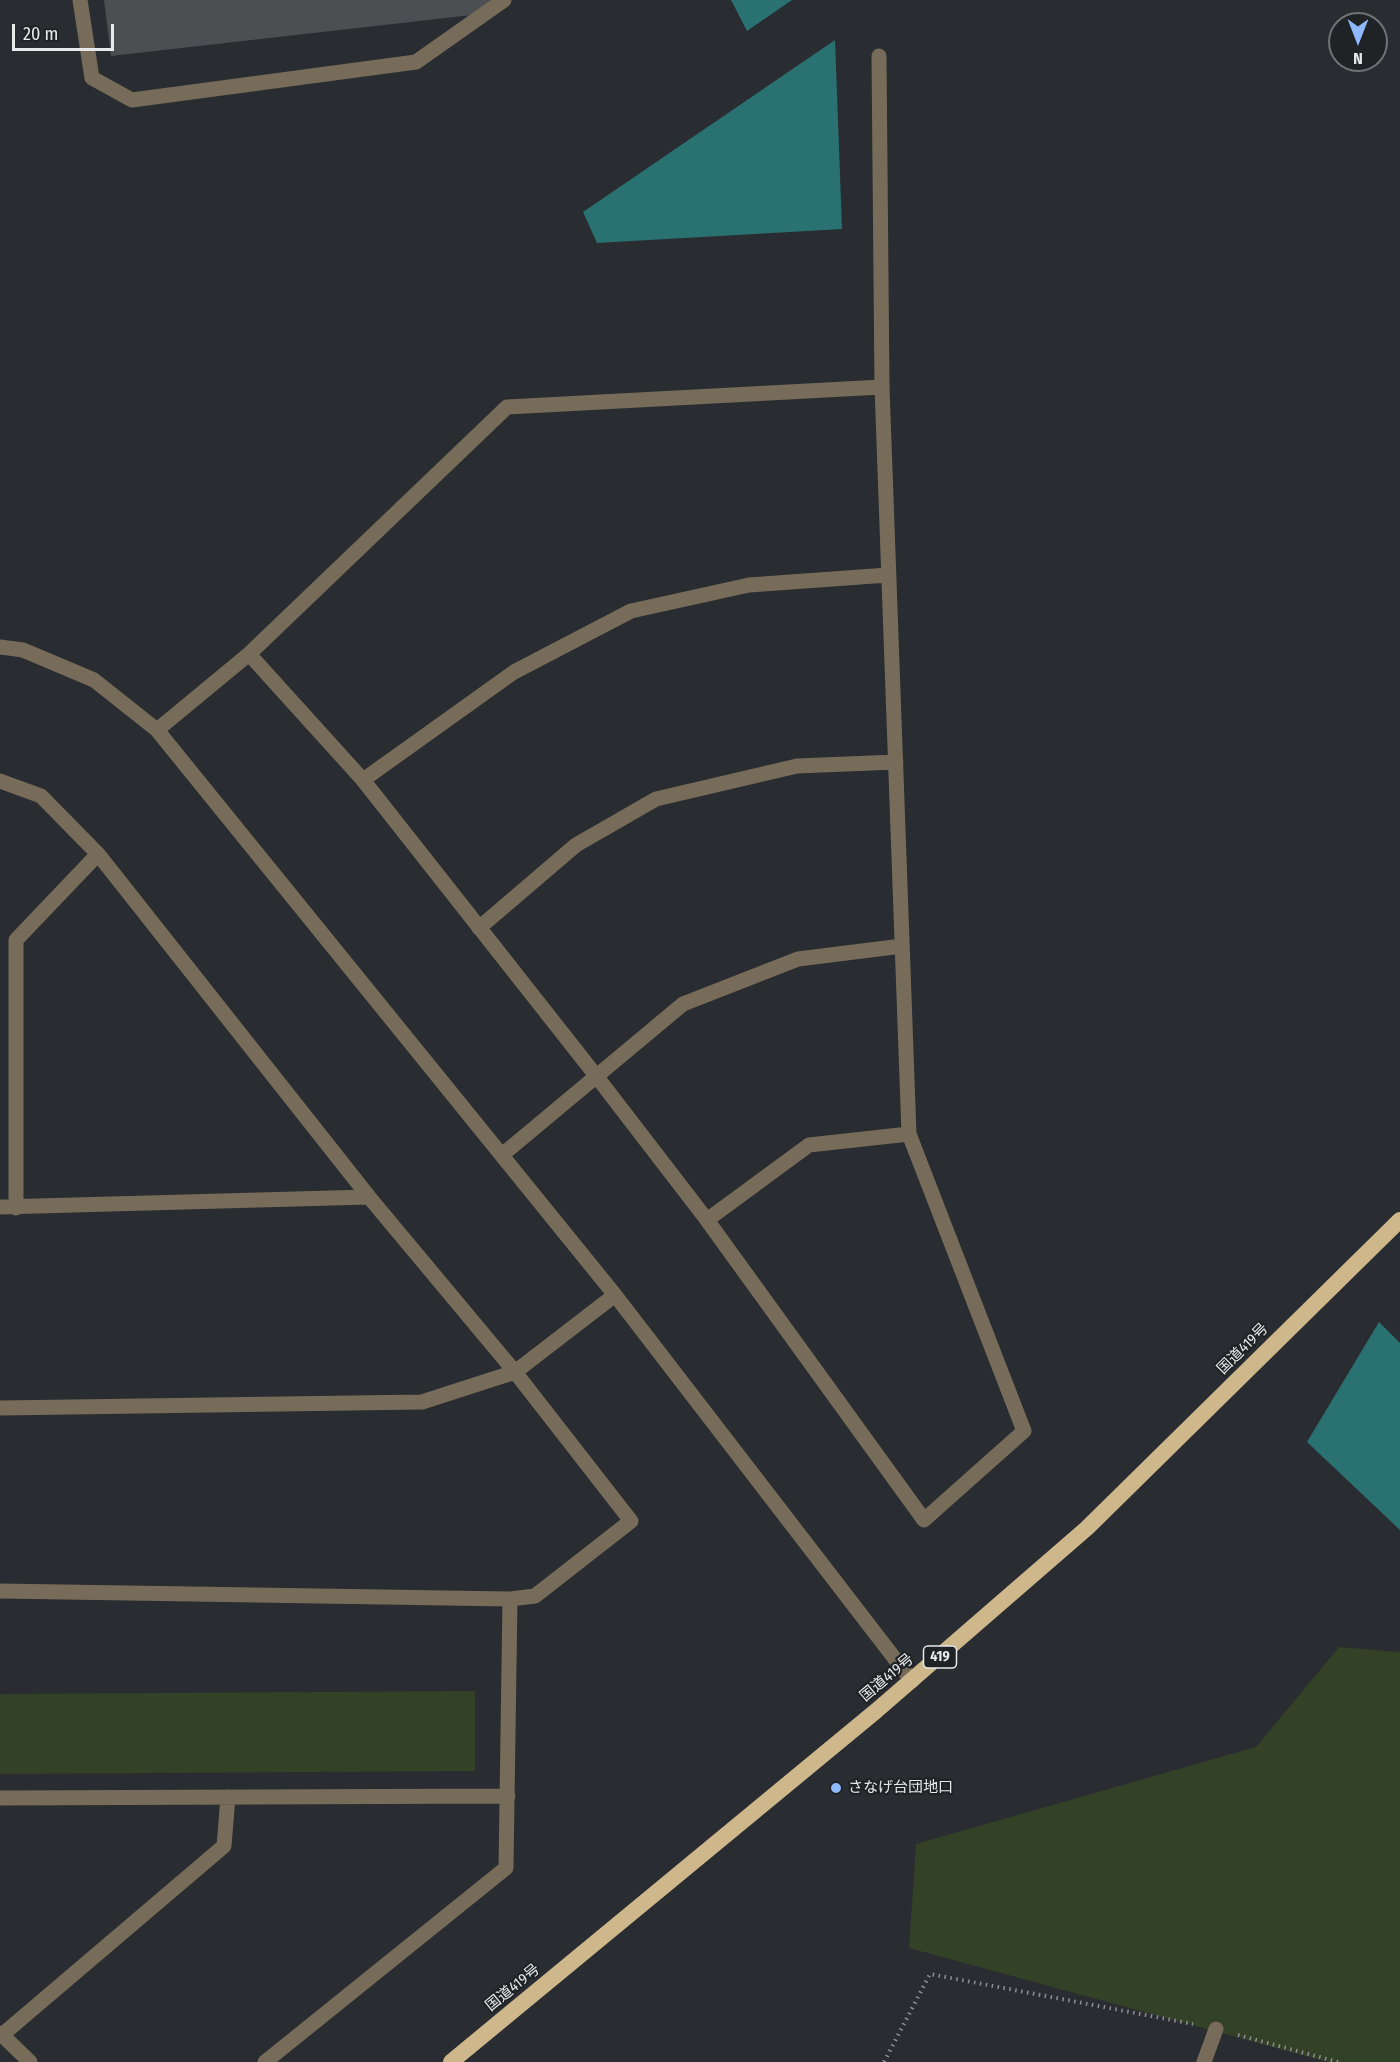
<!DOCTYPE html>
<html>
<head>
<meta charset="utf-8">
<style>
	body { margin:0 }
	#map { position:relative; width:1400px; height:2062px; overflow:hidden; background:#292c30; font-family:"Fira Sans Condensed",sans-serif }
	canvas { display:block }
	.north { position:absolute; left:1328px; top:12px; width:60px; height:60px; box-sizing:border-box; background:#202326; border:2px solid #707275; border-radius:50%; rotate:180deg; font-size:16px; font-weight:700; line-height:24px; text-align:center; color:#e7e9eb }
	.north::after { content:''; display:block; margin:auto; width:21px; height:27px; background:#90b8fd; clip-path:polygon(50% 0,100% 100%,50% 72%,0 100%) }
	.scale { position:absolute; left:12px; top:24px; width:102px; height:27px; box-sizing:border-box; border:3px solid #e7e9eb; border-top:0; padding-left:8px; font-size:18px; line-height:21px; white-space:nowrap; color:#e7e9eb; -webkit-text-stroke:4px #202326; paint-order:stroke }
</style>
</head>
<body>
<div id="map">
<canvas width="1400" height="2062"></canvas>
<div class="north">N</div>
<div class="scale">20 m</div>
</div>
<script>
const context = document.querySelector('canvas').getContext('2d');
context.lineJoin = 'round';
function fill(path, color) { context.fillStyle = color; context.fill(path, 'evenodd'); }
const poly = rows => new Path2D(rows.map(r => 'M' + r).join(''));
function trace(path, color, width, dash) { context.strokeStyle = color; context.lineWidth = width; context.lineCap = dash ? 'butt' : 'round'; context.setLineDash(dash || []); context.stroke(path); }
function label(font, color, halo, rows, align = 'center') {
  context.font = font + ' "Fira Sans Condensed","Noto Sans JP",sans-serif'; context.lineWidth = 4.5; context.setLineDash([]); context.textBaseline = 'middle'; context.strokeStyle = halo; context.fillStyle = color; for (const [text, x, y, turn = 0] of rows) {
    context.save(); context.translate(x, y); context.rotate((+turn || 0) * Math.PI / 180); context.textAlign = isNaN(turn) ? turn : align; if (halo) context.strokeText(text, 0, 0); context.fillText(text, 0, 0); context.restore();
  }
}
fill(poly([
	[1339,1647,1400,1652,1400,2062,1328,2062,909,1948,916,1844,1256,1747],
	[475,1691,475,1771,0,1774,0,1694]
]), '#334127');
fill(poly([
	[731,0,792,0,747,31],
	[835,40,842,229,597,243,583,212],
	[1379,1322,1400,1343,1400,1530,1307,1442]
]), '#2a7172');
fill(poly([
	[104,0,492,0,472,15,111,56]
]), '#4b4f52');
trace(poly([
	[1238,2035,1338,2062],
	[884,2062,930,1974,1193,2024]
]), '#8e9093', 4, [1.5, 4.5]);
trace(poly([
	[80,0,92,78,132,100,416,62,504,0],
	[879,56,882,387]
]), '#766c59', 15);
trace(poly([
	[0,647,23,650,94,680,157,730,615,1295,912,1681],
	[157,730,249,654,507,407,882,387,909,1134,1024,1431,924,1520,707,1220,597,1077,363,780,249,654],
	[363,780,514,672,631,611,749,585,888,575],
	[0,781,41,796,98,854,369,1197,515,1372,631,1521,535,1596,510,1599,0,1591],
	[479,928,576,845,656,799,797,766,896,762],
	[502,1155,683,1004,798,959,902,946],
	[0,1207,369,1197],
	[16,1208,16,940,98,854],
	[707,1220,809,1145,909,1134],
	[0,1408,422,1402,515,1372,615,1295],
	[0,1798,508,1796],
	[0,2033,30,2062],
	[2,2035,224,1846,228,1797],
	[265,2062,506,1868,510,1599],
	[1204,2062,1216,2029]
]), '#766c59', 15);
trace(poly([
	[451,2062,876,1711,1087,1528,1400,1220]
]), '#ceb88b', 16);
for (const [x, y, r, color] of [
	[836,1788,6,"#90b8fd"]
]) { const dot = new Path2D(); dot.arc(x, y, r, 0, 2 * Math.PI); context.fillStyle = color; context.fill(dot); trace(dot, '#202326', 2); }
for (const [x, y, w] of [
	[940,1657,33]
]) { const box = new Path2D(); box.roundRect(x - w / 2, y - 11, w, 22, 4.5); context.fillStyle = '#202326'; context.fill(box); trace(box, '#e7e9eb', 1.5); }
label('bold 14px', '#e7e9eb', null, [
	["419",940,1657]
]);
label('15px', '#e7e9eb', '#202326', [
	["国道419号",1243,1349,-45],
	["国道419号",887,1678,-40],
	["国道419号",513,1988,-39]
]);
label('15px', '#e7e9eb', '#202326', [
	["さなげ台団地口",848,1788]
], 'left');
</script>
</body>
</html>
